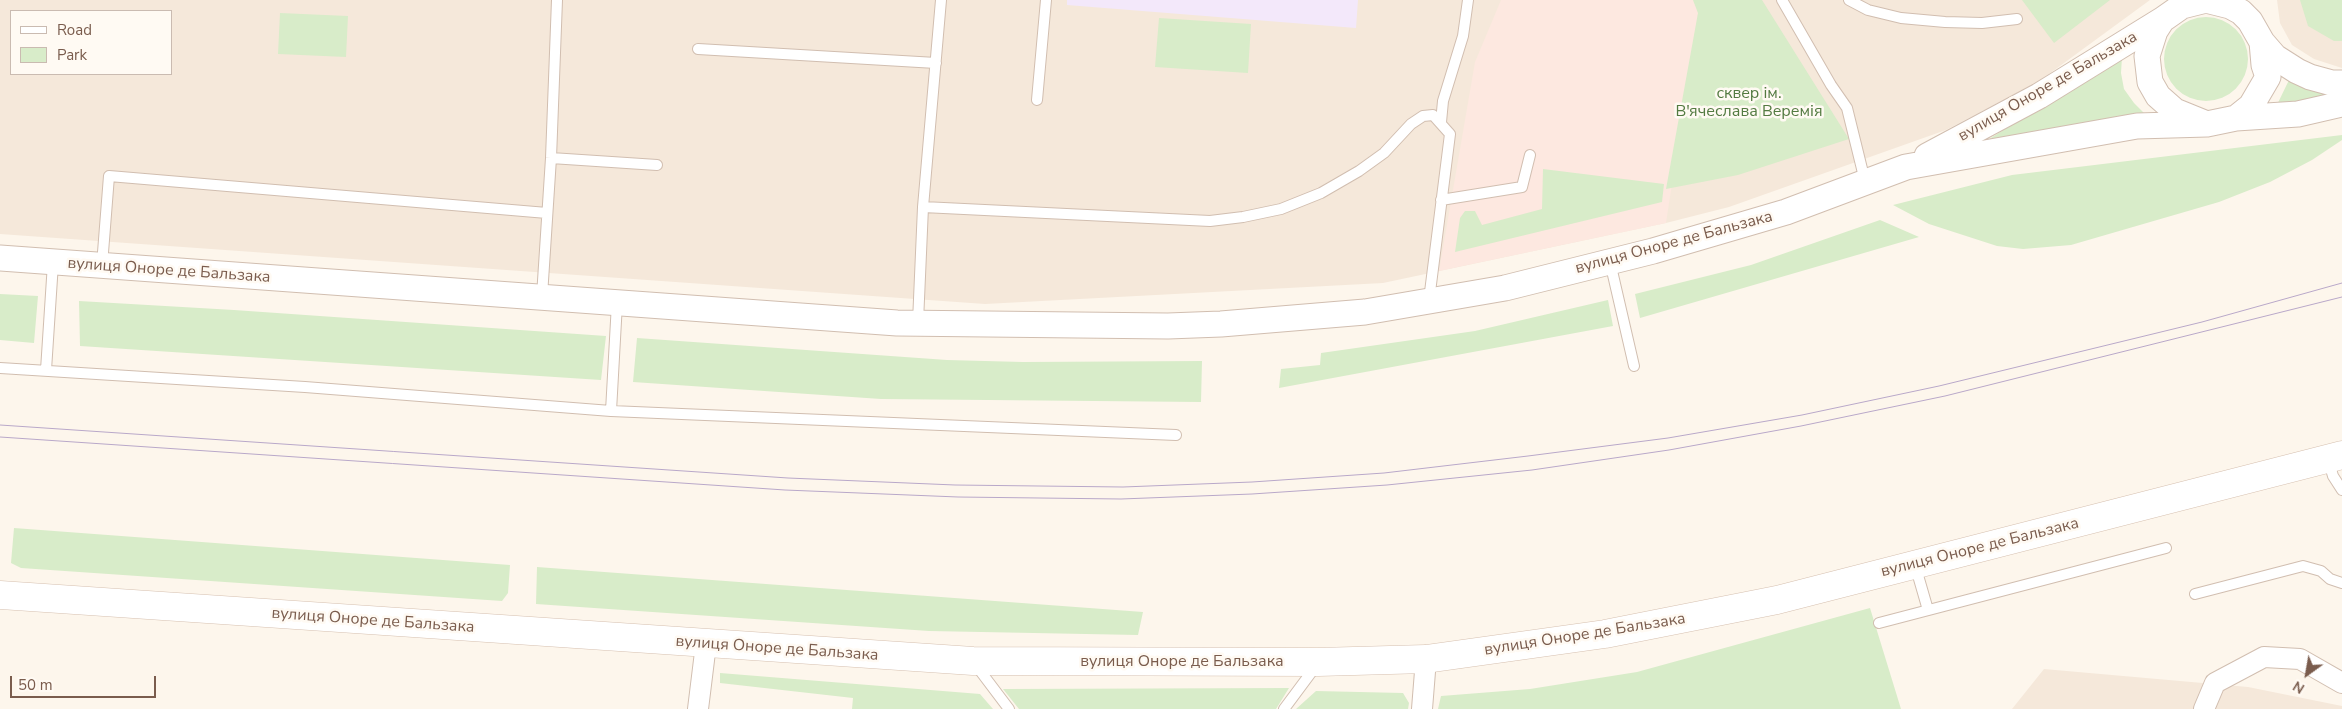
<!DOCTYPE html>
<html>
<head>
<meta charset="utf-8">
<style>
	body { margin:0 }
	#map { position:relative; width:2342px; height:709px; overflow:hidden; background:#fdf6ec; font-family:"Nunito Sans",sans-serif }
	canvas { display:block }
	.legend { position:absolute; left:10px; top:10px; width:162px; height:65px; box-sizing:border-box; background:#fffaf3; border:1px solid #cabbb1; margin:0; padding:6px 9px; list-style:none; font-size:15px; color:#7a5c4d }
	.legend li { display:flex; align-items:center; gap:10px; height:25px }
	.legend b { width:25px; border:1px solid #cabbb1 }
	.north { position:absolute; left:2282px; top:649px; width:50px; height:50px; -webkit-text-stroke:4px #fffaf3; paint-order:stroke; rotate:212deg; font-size:14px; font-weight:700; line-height:20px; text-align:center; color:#7a5c4d }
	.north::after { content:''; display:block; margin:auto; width:18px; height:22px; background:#7a5c4d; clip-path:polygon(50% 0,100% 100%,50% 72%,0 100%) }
	.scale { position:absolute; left:10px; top:676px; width:146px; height:22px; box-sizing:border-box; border:2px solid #7a5c4d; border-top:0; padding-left:6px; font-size:15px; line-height:18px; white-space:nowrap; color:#7a5c4d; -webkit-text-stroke:4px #fffaf3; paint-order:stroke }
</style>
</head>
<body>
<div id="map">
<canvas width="2342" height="709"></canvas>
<ul class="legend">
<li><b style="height:6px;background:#fff"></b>Road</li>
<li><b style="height:14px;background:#d8ecc9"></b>Park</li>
</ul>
<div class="north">N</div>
<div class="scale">50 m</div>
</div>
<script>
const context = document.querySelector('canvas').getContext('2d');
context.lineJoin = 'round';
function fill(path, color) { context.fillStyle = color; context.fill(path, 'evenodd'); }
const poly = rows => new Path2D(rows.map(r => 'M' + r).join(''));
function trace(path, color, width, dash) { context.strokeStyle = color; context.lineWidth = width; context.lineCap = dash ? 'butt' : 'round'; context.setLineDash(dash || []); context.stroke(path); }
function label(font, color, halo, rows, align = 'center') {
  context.font = font + ' "Nunito Sans",sans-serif'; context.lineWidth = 5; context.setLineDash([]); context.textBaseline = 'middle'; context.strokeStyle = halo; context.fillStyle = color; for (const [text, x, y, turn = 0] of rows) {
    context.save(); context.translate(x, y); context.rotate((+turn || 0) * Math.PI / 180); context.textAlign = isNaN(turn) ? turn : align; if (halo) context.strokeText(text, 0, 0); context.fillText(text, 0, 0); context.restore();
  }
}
fill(poly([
	[0,0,2150,0,2038,82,1946,130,1729,207,1666,223,1383,283,985,304,0,234],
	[11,11,171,11,171,74,11,74],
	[2277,0,2342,0,2342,68,2314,59,2292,45,2280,23],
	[2044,669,2248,687,2342,706,2342,709,2012,709]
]), '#f5e8da');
fill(poly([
	[1501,0,1693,0,1698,13,1666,223,1439,271,1475,62]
]), '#fde8e0');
fill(poly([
	[1067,0,1358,0,1356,28,1067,5]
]), '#f3e8fa');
fill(poly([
	[1693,0,1762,0,1849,139,1738,175,1666,189,1698,13],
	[2022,0,2110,0,2054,43],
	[2300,0,2342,0,2342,41,2334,41,2308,26],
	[280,13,348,16,346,57,278,54],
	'2164 59a42 42 0 1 1 84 0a42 42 0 1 1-84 0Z',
	[1159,18,1251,24,1248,73,1155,67],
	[2122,57,2121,73,2124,89,2134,103,2146,115,1989,139],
	[2289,80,2342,93,2274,111],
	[2342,135,2342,140,2312,160,2270,182,2219,202,2071,245,2023,249,1997,246,1929,224,1893,205,2012,175],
	[1543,169,1664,184,1662,202,1455,252,1460,218,1465,211,1475,211,1482,225,1542,209],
	[1880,220,1919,237,1640,318,1635,294,1751,265],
	[0,294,38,296,34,343,0,340],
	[1608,300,1613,326,1279,388,1281,369,1320,365,1321,353,1475,331],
	[79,301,234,310,606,336,601,380,80,346],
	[637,338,947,360,1023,362,1202,361,1201,402,881,399,633,382],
	[14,528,510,565,508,593,502,601,21,568,11,563],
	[537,567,1143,612,1138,635,929,631,536,604],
	[1870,608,1901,709,1438,709,1441,696,1530,689,1637,672],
	[720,673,980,694,993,709,852,709,853,698,720,683],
	[1289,688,1276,709,1019,709,1003,689],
	[1316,691,1403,693,1409,703,1408,709,1296,709]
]), '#d8ecc9');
const service = poly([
	[1782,0,1831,85,1847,108,1865,181],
	[1849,0,1868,10,1901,18,1945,22,1982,23,2017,19],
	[698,49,936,63],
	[1037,100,1046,0],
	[1441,122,1443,101,1463,36,1468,0],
	[551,158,657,165],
	[1441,200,1522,187,1530,155],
	[923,207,1210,221,1243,217,1281,209,1321,193,1359,171,1384,153,1411,124,1423,116,1433,115,1450,134,1429,300],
	[1610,262,1634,366],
	[102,265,109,176,547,213],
	[542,296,551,158,557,0],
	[918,322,923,207,941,0],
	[0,368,305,387,611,411,1176,435],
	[46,370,53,263],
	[611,411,617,303],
	[2328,459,2333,476,2342,490],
	[1915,565,1928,610],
	[2195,594,2303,566,2321,571,2330,579,2342,583],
	[1879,623,2166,548],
	[975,664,1009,709],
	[1284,709,1316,666]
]);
const minor = poly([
	[698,709,706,644],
	[1422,709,1426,659],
	[2204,709,2215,683,2264,657,2300,659,2342,683]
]);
const tertiary = poly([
	[2262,42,2275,57,2297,71,2310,77,2332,83,2342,83],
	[2236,118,2298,114,2342,104],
	[1927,156,2039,96,2162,20],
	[0,258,897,323,1168,326,1221,324,1365,312,1505,288,1653,251,1786,212,1906,167,2137,126,2207,124,2236,118,2251,106,2268,77,2264,65,2262,42,2250,21,2241,12,2230,6,2206,0,2182,6,2162,20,2155,31,2147,56,2150,82,2158,96,2175,111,2207,124]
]);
const secondary = poly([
	[0,595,973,661,1318,662,1426,659,1605,634,1777,600,2342,455]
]);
trace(service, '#d1beb0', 12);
trace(minor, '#d1beb0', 22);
trace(tertiary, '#d1beb0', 27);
trace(secondary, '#d6c0b0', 29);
trace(service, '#fff', 10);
trace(minor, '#fff', 20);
trace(tertiary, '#fff', 25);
trace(secondary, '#fff', 28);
trace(poly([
	[0,425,788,478,955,485,1123,487,1252,482,1384,473,1528,456,1668,438,1802,415,1939,386,2202,322,2342,283],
	[0,437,785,490,958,497,1121,499,1252,494,1387,485,1532,470,1669,450,1801,426,1945,396,2342,297]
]), '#b9a8c9', 1);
label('16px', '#7a5c4d', '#fffaf3', [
	["вулиця Оноре де Бальзака",2048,87,-30],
	["вулиця Оноре де Бальзака",1674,243,-15],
	["вулиця Оноре де Бальзака",169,271,4],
	["вулиця Оноре де Бальзака",1980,548,-14],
	["вулиця Оноре де Бальзака",373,621,4],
	["вулиця Оноре де Бальзака",1585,635,-9],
	["вулиця Оноре де Бальзака",777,649,4],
	["вулиця Оноре де Бальзака",1182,662]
]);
label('16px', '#537a41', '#fffaf3', [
	["сквер ім.",1749,94],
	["В'ячеслава Веремія",1749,112]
]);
</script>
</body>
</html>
